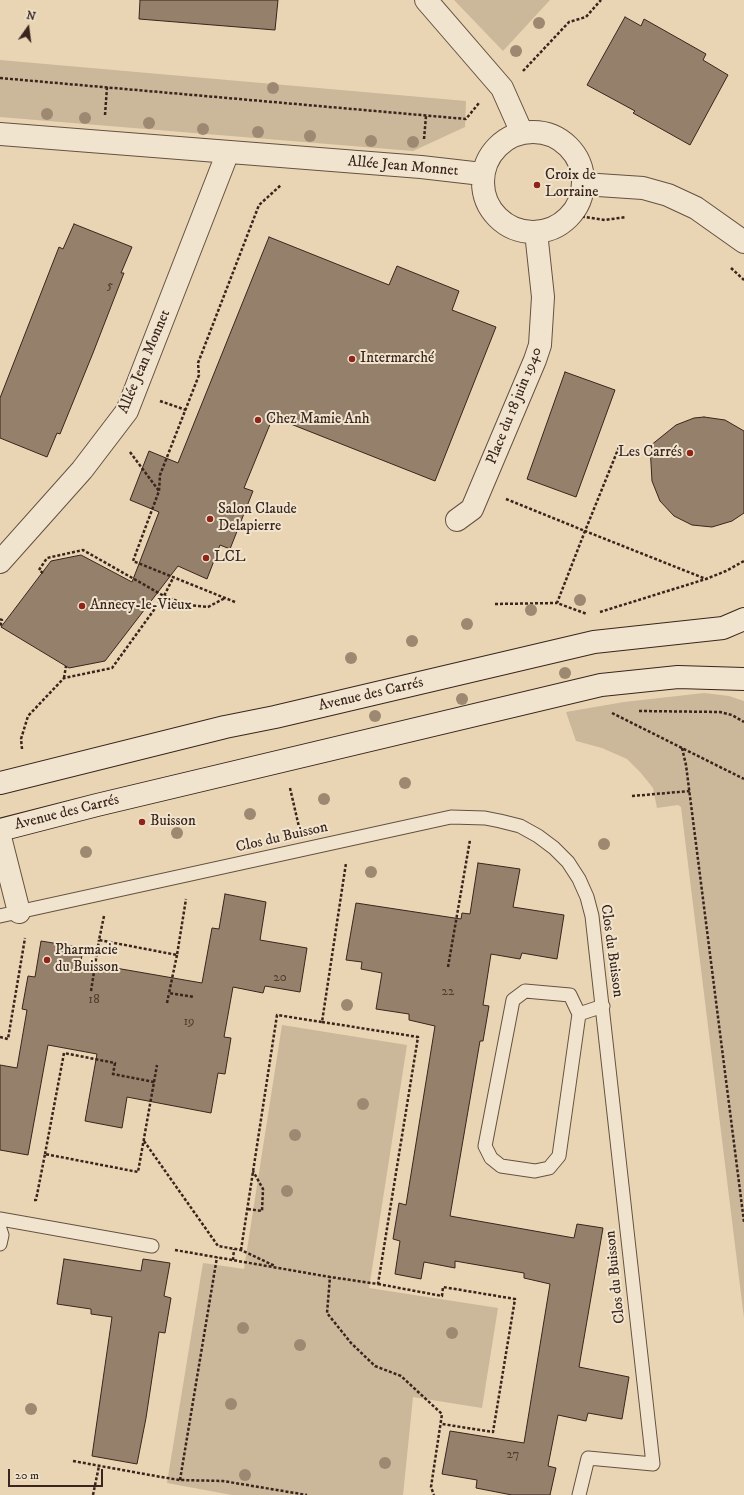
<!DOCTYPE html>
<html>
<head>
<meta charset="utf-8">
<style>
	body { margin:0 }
	#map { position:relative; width:744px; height:1495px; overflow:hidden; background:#e9d5b3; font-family:"IM FELL DW Pica",serif }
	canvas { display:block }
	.north { position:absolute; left:8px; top:8px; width:40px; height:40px; -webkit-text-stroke:3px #f1e4ce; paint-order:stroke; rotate:14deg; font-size:11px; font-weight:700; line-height:16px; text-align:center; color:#39251d }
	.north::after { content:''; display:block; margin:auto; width:14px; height:18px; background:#39251d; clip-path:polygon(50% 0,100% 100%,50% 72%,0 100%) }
	.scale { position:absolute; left:8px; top:1469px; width:95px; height:18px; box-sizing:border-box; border:2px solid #39251d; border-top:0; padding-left:5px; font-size:12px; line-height:14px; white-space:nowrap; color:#39251d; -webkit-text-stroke:3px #f1e4ce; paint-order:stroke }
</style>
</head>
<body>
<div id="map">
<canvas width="744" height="1495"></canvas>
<div class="north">N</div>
<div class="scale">20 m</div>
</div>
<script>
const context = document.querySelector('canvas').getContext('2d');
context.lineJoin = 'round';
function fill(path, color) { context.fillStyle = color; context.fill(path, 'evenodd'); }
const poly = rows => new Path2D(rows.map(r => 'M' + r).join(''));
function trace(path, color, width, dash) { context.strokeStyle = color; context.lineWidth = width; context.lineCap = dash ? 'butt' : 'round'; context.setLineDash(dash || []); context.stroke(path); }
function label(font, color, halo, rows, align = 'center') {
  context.font = font + ' "IM FELL DW Pica",serif'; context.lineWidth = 4; context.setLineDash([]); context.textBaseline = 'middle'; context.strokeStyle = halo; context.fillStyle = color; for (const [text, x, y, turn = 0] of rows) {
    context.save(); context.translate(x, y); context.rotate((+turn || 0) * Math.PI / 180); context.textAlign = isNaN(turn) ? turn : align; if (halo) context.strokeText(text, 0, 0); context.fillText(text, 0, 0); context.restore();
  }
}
fill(poly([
	[454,0,550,0,503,51],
	[0,60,466,101,465,127,413,151,0,117],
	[704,693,729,696,744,701,744,1318,681,807,678,805,657,808,653,788,641,773,627,759,602,748,576,741,566,712,624,702],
	[282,1025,407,1045,369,1288,498,1308,482,1408,413,1397,403,1495,232,1495,167,1483,203,1263,244,1269]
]), '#cbb79a');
const building = poly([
	[140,0,278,0,275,30,139,19,140,0],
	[625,17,641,26,644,19,706,54,703,60,728,75,690,145,633,113,635,111,587,85,625,17],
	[74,224,132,247,121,273,124,273,93,353,60,434,57,433,47,457,0,438,0,398,59,247,63,249,74,224],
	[269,237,389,285,397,266,459,291,452,310,496,327,435,481,273,417,244,488,253,491,230,549,220,545,207,579,178,566,105,661,69,668,1,627,51,561,81,555,132,582,159,512,130,500,142,469,149,451,178,463,269,237],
	[565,372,615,390,576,497,527,479,565,372],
	[704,417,725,420,744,431,744,513,732,521,712,527,692,525,674,516,660,501,652,481,650,446,676,425,694,418,704,417],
	[478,863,520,869,513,907,564,915,557,959,522,953,520,959,491,954,483,1005,489,1006,483,1041,480,1041,450,1216,574,1238,577,1224,603,1228,579,1367,629,1377,622,1419,588,1413,586,1421,558,1415,548,1466,556,1468,550,1495,512,1495,476,1488,477,1480,442,1474,450,1431,524,1443,550,1284,524,1278,524,1273,455,1261,455,1268,424,1262,421,1279,395,1274,400,1241,393,1239,399,1203,406,1205,435,1026,409,1020,409,1014,376,1009,382,973,361,969,362,962,346,960,356,903,461,919,462,913,470,914,478,863],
	[225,894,266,902,260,940,307,948,300,992,265,986,263,993,233,987,224,1037,231,1038,225,1074,218,1073,211,1113,127,1097,122,1128,85,1121,97,1054,48,1045,28,1155,0,1150,0,1065,17,1068,27,1010,22,1009,28,976,35,977,41,941,83,948,81,962,202,983,212,928,219,929,225,894],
	[64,1259,141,1271,143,1259,170,1263,164,1296,171,1298,165,1333,159,1332,146,1418,137,1464,92,1456,112,1317,91,1314,91,1309,57,1304,64,1259]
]);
fill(building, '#95816b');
trace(building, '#39251d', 1);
const lane = poly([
	[0,916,451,817,485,818,500,821,520,826,538,836,554,848,568,862,579,879,587,897,592,916,653,1464,588,1458,579,1495],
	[579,1014,570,995,525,991,513,1000,485,1146,491,1158,501,1166,535,1171,549,1168,559,1156,579,1014,603,1006],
	[0,1219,152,1246],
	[0,1229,2,1235,0,1244]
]);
const street = poly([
	[426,0,502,88,522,133],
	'483 182a50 50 0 1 1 100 0a50 50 0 1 1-100 0Z',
	[0,134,421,167,482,174],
	[583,184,643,188,668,195,696,208,744,242],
	[457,520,472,509,535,360,540,345,543,297,536,232],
	[0,562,82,470,127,411,228,152],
	[0,837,19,912]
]);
const secondary = poly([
	[0,783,225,727,275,717,594,642,723,628,744,619],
	[0,830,97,805,601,685,678,677,744,679]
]);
trace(lane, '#655142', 15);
trace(street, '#655142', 24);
trace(secondary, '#39251d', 24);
trace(poly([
	[523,71,569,22,586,17,601,0],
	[0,78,466,119,479,103],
	[105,115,107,87],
	[424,139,426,116],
	[572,215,605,220,626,217],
	[731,268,744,280],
	[160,401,186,410],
	[619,447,585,531,706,579],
	[130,452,159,491],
	[506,499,585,531,557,603,587,614],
	[43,573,39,570,47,558,83,550,164,596,173,578],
	[235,602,133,561,159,491,160,475,199,375,198,363,259,205,281,185],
	[495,604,557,603],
	[600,612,706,579,726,571,744,561],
	[0,619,2,620,0,627],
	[64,678,66,666],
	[639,711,720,712,732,715,744,722],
	[612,713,744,779],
	[682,748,686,765,744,1222],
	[22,749,21,739,28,716,64,678,112,668,164,596,188,605,208,607,225,598],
	[290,788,299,827],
	[632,796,690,791],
	[104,916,99,940,177,955,186,899],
	[177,955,169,993,194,997],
	[448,967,470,840],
	[91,991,99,940],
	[167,1003,169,993],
	[322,1022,418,1037,378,1284,330,1277],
	[0,1037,8,1039,25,938],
	[154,1082,157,1065],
	[144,1141,218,1246,241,1250,275,1266],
	[34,1200,36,1200,45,1154,138,1172,154,1082,113,1074,115,1063,64,1053,45,1154],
	[248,1209,262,1211,263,1189,253,1171],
	[175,1250,330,1277,327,1313,351,1343,375,1366,401,1376,442,1414,431,1487,434,1495],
	[241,1250,277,1015,322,1022,346,863],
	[233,1260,234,1249],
	[378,1284,442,1296,443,1287,515,1299,493,1432,442,1424],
	[73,1461,161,1477,180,1480,223,1481,307,1495],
	[180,1480,217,1257],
	[93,1495,99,1466]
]), '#39251d', 2.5, [3, 2]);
trace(lane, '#f1e4ce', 13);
trace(street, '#f1e4ce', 22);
trace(secondary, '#f1e4ce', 22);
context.fillStyle = '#9d8972';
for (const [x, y] of [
	[539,23],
	[516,51],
	[273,88],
	[47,114],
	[85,118],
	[149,123],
	[203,129],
	[258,132],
	[310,136],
	[371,141],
	[413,142],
	[580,600],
	[531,610],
	[467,624],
	[412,641],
	[351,658],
	[565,673],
	[462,699],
	[375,716],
	[405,783],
	[324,799],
	[250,814],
	[177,833],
	[604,844],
	[86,852],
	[371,872],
	[347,1005],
	[363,1104],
	[295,1135],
	[287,1191],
	[243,1328],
	[452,1333],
	[300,1345],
	[231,1404],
	[31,1409],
	[385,1463],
	[245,1475]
]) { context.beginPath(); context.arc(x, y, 6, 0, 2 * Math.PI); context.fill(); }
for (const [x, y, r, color] of [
	[537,185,4,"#8f2418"],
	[352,359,4,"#8f2418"],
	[258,420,4,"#8f2418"],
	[690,453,4,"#8f2418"],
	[210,519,4,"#8f2418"],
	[206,558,4,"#8f2418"],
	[82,606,4,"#8f2418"],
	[142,822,4,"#8f2418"],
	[47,960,4,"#8f2418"]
]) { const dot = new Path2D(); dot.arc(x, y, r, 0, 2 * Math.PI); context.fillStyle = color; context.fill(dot); trace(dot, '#f1e4ce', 1.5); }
label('13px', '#503c30', null, [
	["5",110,286],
	["20",280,978],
	["22",448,992],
	["18",94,1000],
	["19",189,1022],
	["27",513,1455]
]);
label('15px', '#39251d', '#f1e4ce', [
	["Allée Jean Monnet",403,167,5],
	["Allée Jean Monnet",145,362,-67],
	["Place du 18 juin 1940",515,406,-68],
	["Avenue des Carrés",371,695,-13],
	["Avenue des Carrés",67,813,-14],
	["Clos du Buisson",282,838,-13],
	["Clos du Buisson",611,951,82],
	["Clos du Buisson",616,1277,-96]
]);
label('15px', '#39251d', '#f1e4ce', [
	["Croix de",545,176],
	["Lorraine",545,193],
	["Intermarché",360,359],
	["Chez Mamie Anh",266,420],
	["Les Carrés",682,453,"right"],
	["Salon Claude",218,510],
	["Delapierre",218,527],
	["LCL",214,558],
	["Annecy-le-Vieux",90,606],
	["Buisson",150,822],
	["Pharmacie",55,951],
	["du Buisson",55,968]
], 'left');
</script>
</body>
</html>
